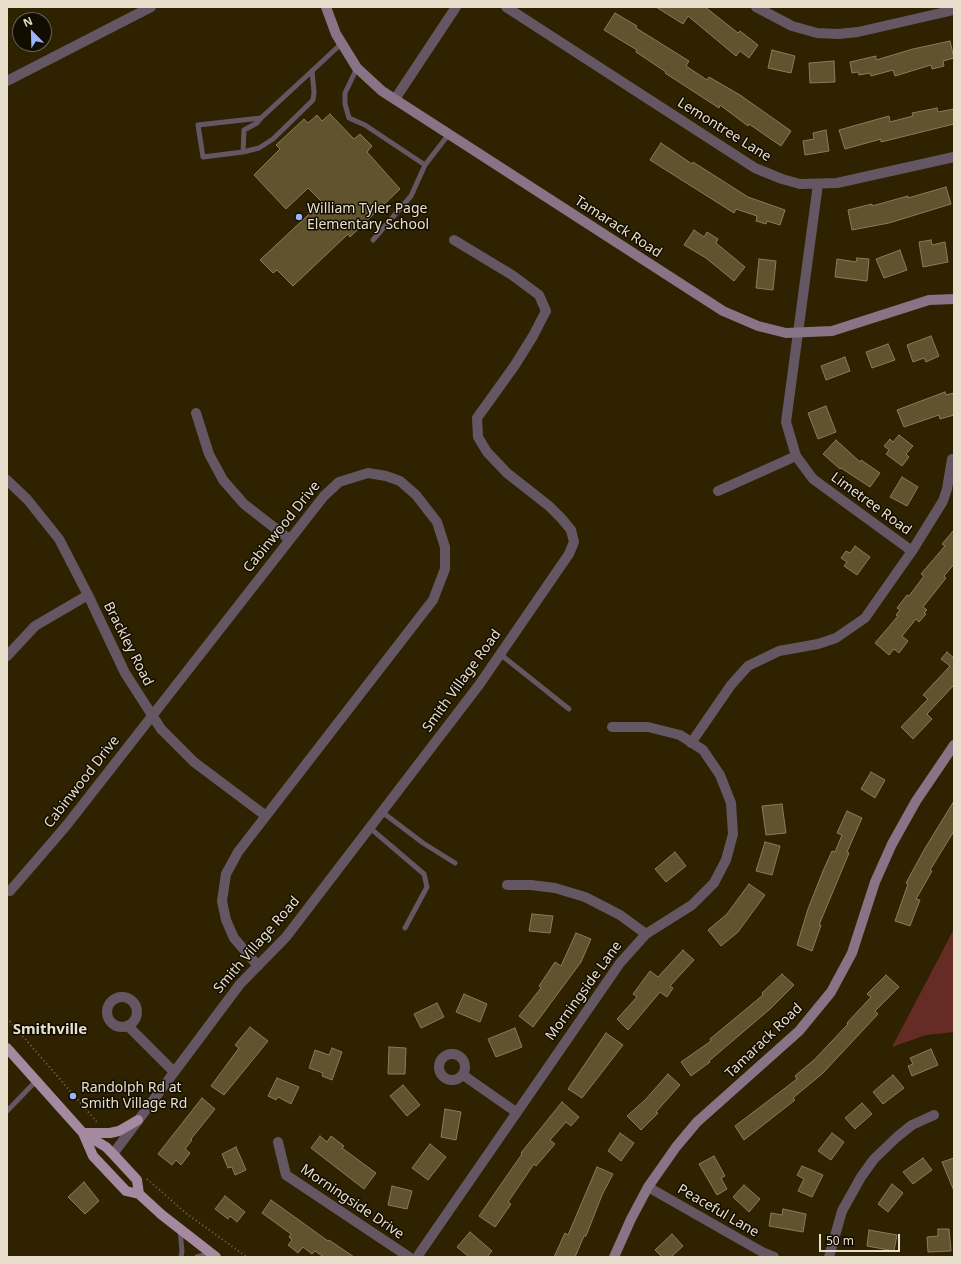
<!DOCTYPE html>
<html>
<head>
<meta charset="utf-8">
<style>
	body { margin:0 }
	#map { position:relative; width:961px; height:1264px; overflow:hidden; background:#2f2200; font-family:"Noto Sans",sans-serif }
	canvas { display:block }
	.frame { position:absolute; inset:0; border:8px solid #e7dfcb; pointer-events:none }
	.north { position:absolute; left:12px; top:12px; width:40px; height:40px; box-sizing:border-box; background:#120d01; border:1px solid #676152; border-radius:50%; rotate:337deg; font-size:11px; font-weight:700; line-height:16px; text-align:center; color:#e7dfcb }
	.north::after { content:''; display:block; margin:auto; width:14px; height:18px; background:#9cb4fd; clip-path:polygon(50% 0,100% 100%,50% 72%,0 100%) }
	.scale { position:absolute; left:819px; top:1234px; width:81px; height:18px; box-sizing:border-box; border:2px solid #e7dfcb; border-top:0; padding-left:5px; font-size:12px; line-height:14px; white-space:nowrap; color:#e7dfcb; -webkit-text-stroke:3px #120d01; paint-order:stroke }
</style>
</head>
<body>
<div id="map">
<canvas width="961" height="1264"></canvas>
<div class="frame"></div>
<div class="north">N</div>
<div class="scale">50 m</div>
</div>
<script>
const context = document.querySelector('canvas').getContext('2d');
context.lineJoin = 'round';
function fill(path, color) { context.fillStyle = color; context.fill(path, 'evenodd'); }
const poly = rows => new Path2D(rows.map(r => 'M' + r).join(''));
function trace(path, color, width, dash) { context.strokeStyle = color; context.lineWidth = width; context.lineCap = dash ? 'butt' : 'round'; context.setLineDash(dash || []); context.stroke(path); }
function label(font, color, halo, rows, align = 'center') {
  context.font = font + ' "Noto Sans",sans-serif'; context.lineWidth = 3; context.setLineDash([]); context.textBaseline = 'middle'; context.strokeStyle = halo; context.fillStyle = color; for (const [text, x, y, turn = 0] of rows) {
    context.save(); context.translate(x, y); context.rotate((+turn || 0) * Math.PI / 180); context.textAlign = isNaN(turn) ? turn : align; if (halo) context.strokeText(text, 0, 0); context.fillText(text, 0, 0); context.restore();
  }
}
fill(poly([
	[954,929,954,1032,926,1035,892,1047]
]), '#642c24');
const building = poly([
	[656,7,705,7,738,33,740,31,758,45,749,58,740,51,736,56,688,16,683,24,656,7],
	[615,13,637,26,636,28,689,61,686,66,707,80,709,77,740,95,791,131,781,146,749,124,748,126,720,105,719,108,665,73,666,72,636,52,637,50,604,30,615,13],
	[950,41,954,58,943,61,944,66,932,69,931,65,895,76,893,70,871,76,870,73,859,75,858,72,852,73,850,62,876,56,876,60,913,49,950,41],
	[772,50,795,56,791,73,768,68,772,50],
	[834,61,835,82,810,83,809,63,834,61],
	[937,108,938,112,954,109,954,124,881,142,881,139,845,149,839,130,889,116,890,122,913,116,912,113,937,108],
	[330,114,354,139,360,134,372,146,367,152,400,189,350,237,348,234,293,286,277,270,273,273,260,260,322,202,308,188,286,209,254,175,280,149,276,145,304,119,308,123,317,115,322,121,330,114],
	[826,130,829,151,805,155,803,141,814,139,813,133,826,130],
	[661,143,692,164,693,162,748,197,785,210,780,225,767,221,766,224,756,221,757,216,736,209,734,213,650,160,661,143],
	[946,187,951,204,889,223,852,230,848,210,872,204,872,206,908,196,908,198,946,187],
	[694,230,704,237,707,232,718,239,716,243,745,267,734,281,706,258,684,245,694,230],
	[931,240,932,245,945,242,948,262,923,267,919,242,931,240],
	[900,250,907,270,884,278,876,259,900,250],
	[857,258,869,259,867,281,835,277,837,259,856,262,857,258],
	[759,259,776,261,773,290,756,288,759,259],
	[931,336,939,356,926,362,924,358,913,362,907,345,931,336],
	[888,344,895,360,872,368,866,352,888,344],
	[845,357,850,371,826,380,821,366,845,357],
	[945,392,946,395,954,393,954,415,940,419,939,415,904,427,897,410,945,392],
	[826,406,836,432,818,439,808,413,826,406],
	[899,435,913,446,906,454,909,457,902,466,886,454,889,450,884,446,890,439,893,442,899,435],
	[836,440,860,462,861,460,880,473,870,487,841,468,840,469,823,454,836,440],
	[902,477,918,487,907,506,890,497,902,477],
	[954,530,954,564,944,576,946,578,923,607,927,610,924,613,926,614,919,622,916,619,902,636,908,641,899,653,894,649,889,655,875,643,898,616,896,615,900,610,897,608,907,595,909,596,924,576,921,574,945,546,942,544,954,530],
	[855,546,870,557,857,575,844,566,847,562,841,558,846,551,850,553,855,546],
	[947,652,954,658,954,685,927,714,932,719,913,739,901,727,928,699,923,695,950,666,941,659,947,652],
	[871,772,885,780,875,798,861,789,871,772],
	[954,801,954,831,930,870,932,871,916,899,920,900,910,926,895,921,908,884,906,883,924,850,954,801],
	[782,804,786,833,766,835,762,806,782,804],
	[847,811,862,818,847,852,849,853,819,925,821,925,812,951,797,945,808,909,823,871,832,851,835,852,842,835,837,833,847,811],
	[765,842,780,846,772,875,756,871,765,842],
	[675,852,686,866,666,882,655,869,675,852],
	[749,884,765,895,738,932,721,946,708,930,727,914,749,884],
	[532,914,553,916,550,933,529,931,532,914],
	[576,933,591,939,581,962,533,1027,519,1016,541,988,539,986,555,962,561,966,576,933],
	[683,950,694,960,670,986,673,988,667,997,660,992,628,1030,617,1019,637,997,633,994,650,971,658,977,683,950],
	[782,974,794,985,770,1009,709,1061,710,1062,691,1076,681,1062,711,1041,710,1039,763,995,762,993,782,974],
	[886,975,899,987,875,1011,878,1014,823,1073,793,1098,795,1100,744,1140,735,1126,797,1079,795,1076,815,1059,848,1024,847,1023,871,997,867,994,886,975],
	[464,994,487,1004,480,1022,456,1012,464,994],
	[437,1003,444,1017,421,1028,414,1014,437,1003],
	[250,1027,268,1041,224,1095,211,1086,239,1048,235,1045,250,1027],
	[515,1028,522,1047,496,1057,488,1039,515,1028],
	[606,1033,623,1045,582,1098,568,1089,606,1033],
	[389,1047,406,1048,405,1074,388,1074,389,1047],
	[332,1048,342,1052,332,1080,322,1076,323,1073,309,1068,315,1050,329,1055,332,1048],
	[931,1049,938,1065,912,1076,908,1066,913,1064,910,1058,931,1049],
	[668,1074,680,1085,656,1112,658,1113,641,1130,627,1116,645,1100,668,1074],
	[893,1075,904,1088,883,1104,873,1092,893,1075],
	[277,1078,299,1087,291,1104,278,1097,276,1100,268,1096,277,1078],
	[403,1085,420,1105,407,1116,390,1096,403,1085],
	[202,1098,215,1109,191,1139,192,1140,185,1149,190,1153,181,1165,176,1160,172,1165,158,1154,202,1098],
	[562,1102,579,1117,571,1126,566,1122,550,1140,555,1144,536,1166,534,1164,508,1202,511,1204,495,1227,479,1216,522,1154,521,1153,562,1102],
	[862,1103,872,1114,855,1129,845,1118,862,1103],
	[445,1109,461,1112,456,1140,441,1137,445,1109],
	[620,1133,634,1143,621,1161,608,1151,620,1133],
	[832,1133,844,1142,831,1160,818,1151,832,1133],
	[320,1136,327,1142,331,1136,344,1146,342,1148,376,1173,364,1189,311,1148,320,1136],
	[430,1144,446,1157,428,1180,412,1168,430,1144],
	[236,1147,246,1170,235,1175,232,1167,228,1168,222,1154,236,1147],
	[714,1156,725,1176,721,1178,727,1189,717,1195,699,1164,714,1156],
	[923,1158,932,1170,913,1184,903,1172,923,1158],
	[954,1158,954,1191,942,1162,954,1158],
	[802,1166,823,1175,812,1197,798,1191,804,1179,797,1175,802,1166],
	[597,1167,613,1174,602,1195,586,1236,584,1236,575,1257,554,1257,565,1233,568,1235,597,1167],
	[84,1182,99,1201,85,1214,68,1197,84,1182],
	[892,1184,903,1193,888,1212,878,1204,892,1184],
	[744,1185,760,1199,749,1212,733,1197,744,1185],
	[392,1186,412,1191,407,1209,388,1205,392,1186],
	[225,1196,245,1212,237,1222,230,1216,228,1219,215,1209,225,1196],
	[271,1200,328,1241,329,1240,354,1257,324,1257,315,1251,312,1254,303,1247,298,1253,288,1245,292,1240,289,1237,291,1234,262,1213,271,1200],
	[783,1209,806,1214,803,1232,769,1226,771,1213,782,1215,783,1209],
	[938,1229,949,1229,951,1251,928,1252,927,1237,938,1236,938,1229],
	[869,1230,897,1235,894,1251,867,1246,869,1230],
	[470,1232,492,1251,487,1257,469,1257,457,1247,470,1232],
	[672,1234,683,1246,671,1257,662,1257,655,1250,672,1234]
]);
fill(building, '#60532e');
trace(building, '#8b7c56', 1);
trace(poly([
	[7,1018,97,1122],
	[147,1179,187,1214,247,1257]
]), '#776c50', 2, [1, 3]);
trace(poly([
	[357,68,345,93,345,104,349,118,365,125,425,165],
	[261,118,198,125,203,157,243,152,244,130,257,123,261,118,312,71,342,43],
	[243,152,259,148,273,139,313,100,314,92,312,71],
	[373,240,411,196,425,165,449,134],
	[500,654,569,709],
	[382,812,423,843,455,863],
	[370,828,424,874,427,887,405,928],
	[7,1111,37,1080],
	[180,1230,182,1251,181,1257],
	[197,1257,210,1253]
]), '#645763', 5);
trace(poly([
	[506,7,755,168,782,179,800,184,837,183,954,157],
	[756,7,792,26,817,33,838,34,858,32,954,10],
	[7,81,151,7],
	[395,99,456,7],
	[818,184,786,422,796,456,813,479,912,551],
	[196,413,209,454,223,480,244,504,289,539],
	[7,480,27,499,59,539,88,595,125,673,161,729,194,762,266,816],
	[718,491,796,456],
	[7,656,35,626,88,595],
	[691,743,731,685,748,666,779,651,818,644,836,638,865,618,912,551,943,501,947,489,952,459],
	[507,885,531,885,555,888,585,897,620,915,646,934],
	[10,891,66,826,324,496,339,482,368,473,386,476,400,481,416,495,437,522,445,547,445,569,433,600,238,852,226,874,222,901,226,920,234,938,258,966],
	'107 1012a15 15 0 1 1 30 0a15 15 0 1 1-30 0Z',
	[128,1026,174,1072],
	'439 1067a13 13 0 1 1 26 0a13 13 0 1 1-26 0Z',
	[463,1075,516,1112],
	[278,1142,286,1175,409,1257],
	[113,1154,240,984,286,937,479,685,569,554,574,542,571,530,562,519,549,506,507,473,487,452,478,437,477,418,515,365,533,336,546,311,539,295,512,275,454,240],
	[648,1187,764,1253,774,1257],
	[417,1257,620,963,646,934,692,905,714,883,726,860,733,834,731,803,720,775,703,750,680,735,648,727,612,727],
	[829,1257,842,1211,861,1177,874,1159,897,1137,912,1125,934,1115]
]), '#645763', 10);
trace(poly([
	[326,7,336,34,357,68,382,91,723,311,758,326,786,333,832,331,929,300,954,299],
	[614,1257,631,1219,648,1187,676,1147,697,1122,799,1031,831,992,852,953,875,882,892,844,916,801,954,745]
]), '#897386', 10);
trace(poly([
	[7,1048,83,1133,93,1156,126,1191,139,1194,162,1215,216,1257],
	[83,1133,106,1147,113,1154,137,1180,139,1194],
	[83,1133,110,1133,119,1131,138,1120]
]), '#a589a1', 10);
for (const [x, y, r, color] of [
	[299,217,4,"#9cb4fd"],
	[73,1096,4,"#9cb4fd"]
]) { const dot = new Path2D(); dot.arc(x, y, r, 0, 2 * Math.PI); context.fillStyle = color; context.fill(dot); trace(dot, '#120d01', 1.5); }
label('14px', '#e7dfcb', '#120d01', [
	["Lemontree Lane",724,130,32],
	["Tamarack Road",618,227,33],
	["Limetree Road",871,504,36],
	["Cabinwood Drive",282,527,-51],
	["Brackley Road",128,644,63],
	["Smith Village Road",462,681,-54],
	["Cabinwood Drive",82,782,-52],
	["Smith Village Road",257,945,-49],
	["Morningside Lane",584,991,-54],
	["Tamarack Road",764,1041,-44],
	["Morningside Drive",352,1202,34],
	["Peaceful Lane",718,1211,30]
]);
label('14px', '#e7dfcb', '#120d01', [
	["William Tyler Page",307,209],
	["Elementary School",307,225],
	["Randolph Rd at",81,1088],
	["Smith Village Rd",81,1104]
], 'left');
label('bold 15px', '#e7dfcb', '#120d01', [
	["Smithville",50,1030]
]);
</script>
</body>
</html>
